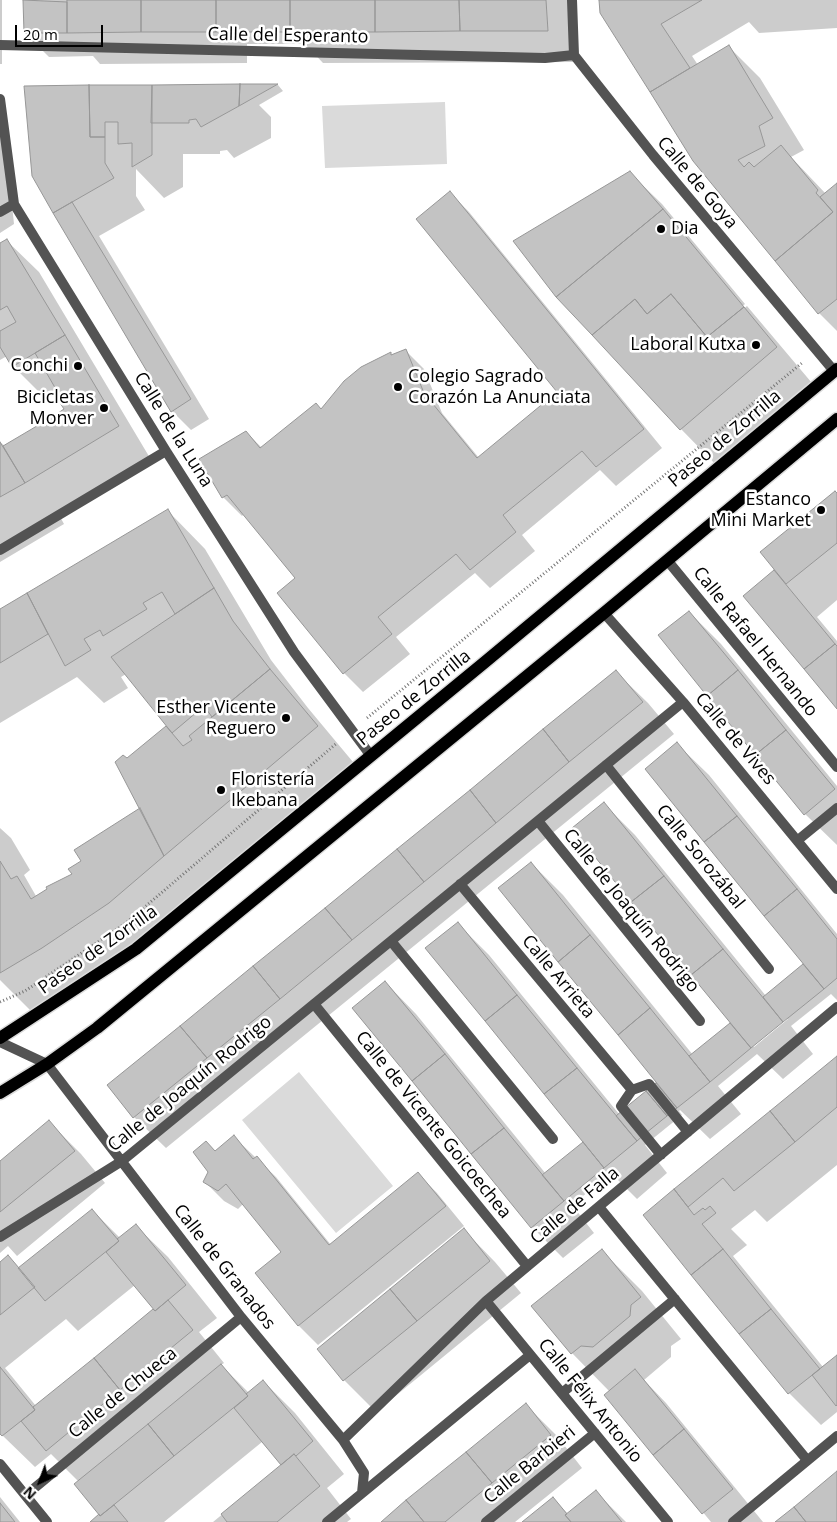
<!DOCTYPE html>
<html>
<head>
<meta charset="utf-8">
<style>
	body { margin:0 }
	#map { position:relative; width:837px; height:1522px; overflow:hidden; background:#fff; font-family:"Open Sans",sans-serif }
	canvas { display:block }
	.north { position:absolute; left:15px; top:1457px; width:50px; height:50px; -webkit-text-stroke:4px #fff; paint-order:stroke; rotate:223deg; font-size:14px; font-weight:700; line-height:20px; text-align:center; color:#000 }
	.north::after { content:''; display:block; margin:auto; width:18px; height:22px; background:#000; clip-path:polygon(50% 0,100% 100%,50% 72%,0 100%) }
	.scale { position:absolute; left:15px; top:25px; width:88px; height:22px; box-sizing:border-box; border:2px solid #000; border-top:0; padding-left:6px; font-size:15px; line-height:18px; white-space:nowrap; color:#000; -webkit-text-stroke:4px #fff; paint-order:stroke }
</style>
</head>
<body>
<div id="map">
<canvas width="837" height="1522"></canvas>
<div class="north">N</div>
<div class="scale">20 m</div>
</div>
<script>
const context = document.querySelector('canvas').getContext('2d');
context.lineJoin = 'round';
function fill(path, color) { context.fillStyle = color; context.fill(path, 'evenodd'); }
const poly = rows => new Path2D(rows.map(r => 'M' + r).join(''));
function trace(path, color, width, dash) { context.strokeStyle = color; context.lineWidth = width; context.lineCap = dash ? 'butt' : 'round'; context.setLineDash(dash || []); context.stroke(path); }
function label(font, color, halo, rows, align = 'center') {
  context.font = font + ' "Open Sans",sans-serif'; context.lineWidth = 5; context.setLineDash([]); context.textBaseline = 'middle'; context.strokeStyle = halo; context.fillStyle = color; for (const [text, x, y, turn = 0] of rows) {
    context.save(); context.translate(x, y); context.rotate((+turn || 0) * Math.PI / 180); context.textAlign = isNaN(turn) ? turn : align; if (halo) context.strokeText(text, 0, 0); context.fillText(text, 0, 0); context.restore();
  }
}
fill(poly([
	[445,102,447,164,325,168,322,106],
	[299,1072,393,1186,336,1233,242,1120]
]), '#dadada');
fill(poly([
	[0,0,2,0,2,64,0,64],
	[25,0,575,0,579,62,323,63,305,44,247,44,247,63,100,64,93,56,49,57,25,33],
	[600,0,837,0,837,28,759,33,749,22,692,56,698,65,728,46,760,78,804,150,791,157,826,194,837,185,837,331,819,313,694,160,601,13],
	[278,85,283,91,259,105,271,117,271,138,234,158,227,150,220,151,220,154,183,154,183,187,164,198,136,169,136,196,145,210,99,236,209,419,191,430,172,411,33,176,25,87],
	[0,116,3,119,14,224,0,233],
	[630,173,662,204,745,304,709,334,711,336,747,306,817,389,721,470,681,429],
	[450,193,469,212,662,448,616,486,600,470,522,535,535,551,490,588,475,573,396,637,410,654,363,692,344,673,297,578,244,514,242,516,223,497,246,432,262,448,321,411,391,354,392,356,405,350,424,369,442,413,479,458,559,392],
	[7,241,39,272,150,458,58,513,64,524,0,562,0,442,5,446,66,410,63,398,58,390,45,398,13,366,7,356,0,360,0,245],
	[837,495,837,600,817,617,837,641,837,708,745,596,776,570],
	[168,511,205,549,271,660,308,708,358,768,150,943,36,1016,0,980,0,828,11,838,30,870,24,875,36,896,73,874,83,862,141,808,127,760,168,726,126,674,121,677,128,688,104,703,77,677,0,723,0,611],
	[689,612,721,644,837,786,837,845,805,814],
	[616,672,648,703,674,734,166,1148,134,1117],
	[677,744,709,775,837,934,837,1000,831,994,791,1026,813,1054,783,1079,757,1054,718,1086,741,1114,710,1139,680,1110,679,1111,682,1115,645,1145,667,1173,637,1199,611,1173,572,1205,594,1233,563,1258,532,1227,385,982,416,1014,546,1174,587,1148,457,923,489,955,619,1114,661,1089,662,1088,531,863,563,895,693,1055,735,1027,604,804,635,835,766,996,808,968],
	[787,1017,788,1019,754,1047,752,1045],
	[837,1057,837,1165,767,1222,755,1210,731,1229,747,1245,733,1256,823,1367,837,1356,837,1412,821,1425,789,1393,644,1215],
	[49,1122,81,1154,105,1183,17,1256,8,1246,0,1253,0,1163],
	[234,1137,276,1177,331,1245,418,1174,437,1193,464,1226,318,1345,299,1326,257,1273,283,1252,243,1204,238,1209,224,1201,205,1182,210,1172,206,1142,216,1152],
	[92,1210,120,1238,136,1226,168,1257,217,1318,199,1332,224,1363,221,1365,249,1393,263,1381,295,1413,344,1474,327,1488,351,1519,347,1522,213,1522,282,1465,262,1442,164,1522,92,1522,100,1515,79,1482,51,1454,35,1467,3,1436,0,1432,0,1263,8,1257,20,1269],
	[135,1285,155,1309,36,1406,5,1368,66,1319,78,1331],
	[464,1230,495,1262,521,1293,376,1412,344,1380,318,1349],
	[601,1250,642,1291,681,1339,671,1346,671,1357,644,1380,666,1403,763,1522,711,1522,606,1395,610,1392,572,1353],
	[526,1405,557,1436,582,1468,515,1522,383,1522],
	[596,1492,626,1522,524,1522,553,1499,568,1514],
	[0,1497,20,1522,0,1522]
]), '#0003');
const building = poly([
	[23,0,67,2,67,33,24,33,23,0],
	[67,0,141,0,141,32,67,33,67,0],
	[141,0,216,0,216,32,141,32,141,0],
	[216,0,290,0,290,32,216,32,216,0],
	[290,0,375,0,375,32,290,32,290,0],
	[375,0,459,0,460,31,375,32,375,0],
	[459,0,546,0,548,31,460,31,459,0],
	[599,0,702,0,661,24,690,68,650,92,600,13,599,0],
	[729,45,773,118,759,126,765,146,738,160,744,167,749,162,754,167,781,145,818,190,816,193,833,212,775,261,693,161,650,92,729,45],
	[240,84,278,84,239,106,240,84],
	[240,84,239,106,201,127,196,119,189,120,189,123,151,123,152,85,240,84],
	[89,85,90,137,105,137,105,163,114,178,53,213,32,176,24,86,89,85],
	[89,85,152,85,152,155,132,167,132,143,118,144,118,122,105,122,105,137,90,137,89,85],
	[630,171,663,209,556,297,513,241,630,171],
	[837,183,837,299,818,314,775,261,833,212,820,197,837,183],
	[450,191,644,429,596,467,582,451,503,515,516,532,470,570,456,554,378,617,392,634,343,674,277,593,295,578,227,495,222,498,199,459,246,431,260,448,316,403,321,409,344,381,361,367,391,352,391,355,406,349,424,393,477,458,557,392,416,219,450,191],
	[72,202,191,399,171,412,53,213,72,202],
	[663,209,744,307,707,337,671,294,647,314,635,299,592,335,556,297,663,209],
	[7,239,65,335,12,367,0,347,0,331,16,322,7,306,0,310,0,243,7,239],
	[671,294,707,337,744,307,777,347,680,430,592,335,635,299,647,314,671,294],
	[65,335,119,426,25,483,3,446,47,420,46,418,54,413,55,415,64,409,58,400,61,398,35,353,65,335],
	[0,442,25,483,0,497,0,442],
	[835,491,837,493,837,543,786,584,760,552,835,491],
	[168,509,214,588,175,614,162,592,143,603,147,609,103,636,100,630,84,639,91,650,65,666,27,593,168,509],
	[774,570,835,644,804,669,743,596,774,570],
	[214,588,233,621,270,669,212,717,204,706,172,733,111,657,214,588],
	[27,593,48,634,0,663,0,609,27,593],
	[689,611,738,670,707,696,658,635,689,611],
	[835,644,837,646,837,709,804,669,835,644],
	[270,669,318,726,164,856,115,762,123,755,127,758,166,726,183,746,192,740,189,736,270,669],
	[616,670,643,702,569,762,543,729,616,670],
	[738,670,786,730,755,755,707,696,738,670],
	[543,729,569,762,496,823,470,790,543,729],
	[786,730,835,789,804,815,755,755,786,730],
	[677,742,737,816,704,842,645,769,677,742],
	[470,790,496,823,424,882,397,849,470,790],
	[604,802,664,876,631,902,572,828,604,802],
	[140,808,164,856,109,903,42,948,0,973,0,861,11,879,17,876,31,899,47,889,46,887,72,874,68,869,81,861,74,850,140,808],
	[737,816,797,889,764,916,704,842,737,816],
	[397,849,424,882,352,940,325,908,397,849],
	[531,862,590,935,558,962,498,888,531,862],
	[664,876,723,949,691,975,631,902,664,876],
	[797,889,837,939,837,978,824,989,764,916,797,889],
	[325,908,352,940,280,999,253,966,325,908],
	[458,922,517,995,485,1021,425,948,458,922],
	[590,935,650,1008,618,1035,558,962,590,935],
	[723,949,783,1022,751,1048,691,975,723,949],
	[803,964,824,989,783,1022,763,997,803,964],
	[253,966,280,999,207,1058,180,1026,253,966],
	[385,981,445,1054,412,1081,352,1008,385,981],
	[517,995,577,1068,544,1094,485,1021,517,995],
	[650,1008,710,1082,677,1108,618,1035,650,1008],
	[730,1023,751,1048,710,1082,689,1056,730,1023],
	[180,1026,207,1058,133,1118,107,1085,180,1026],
	[445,1054,504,1128,471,1154,412,1081,445,1054],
	[837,1056,837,1107,795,1142,770,1111,837,1056],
	[577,1068,637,1141,604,1168,544,1094,577,1068],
	[656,1083,677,1108,667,1116,646,1091,656,1083],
	[646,1091,667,1116,646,1133,625,1108,646,1091],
	[625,1108,646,1133,637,1141,616,1116,625,1108],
	[770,1111,795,1142,734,1191,723,1178,688,1207,674,1189,770,1111],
	[49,1120,75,1151,0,1212,0,1161,49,1120],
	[504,1128,564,1201,531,1228,471,1154,504,1128],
	[234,1135,253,1159,257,1156,329,1245,418,1172,446,1206,298,1326,255,1273,281,1252,226,1184,218,1191,203,1182,208,1172,193,1152,206,1141,215,1151,234,1135],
	[583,1142,604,1168,564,1201,542,1175,583,1142],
	[674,1189,694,1215,703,1208,705,1210,710,1206,716,1213,702,1224,723,1249,691,1275,643,1215,674,1189],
	[92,1209,119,1241,45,1301,18,1268,92,1209],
	[136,1224,186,1285,155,1311,106,1252,119,1241,117,1239,136,1224],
	[464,1228,490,1261,417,1321,390,1289,464,1228],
	[602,1249,641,1297,631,1305,630,1316,593,1347,581,1346,571,1354,531,1306,602,1249],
	[723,1249,771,1309,739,1334,691,1275,723,1249],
	[8,1255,35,1287,0,1315,0,1262,8,1255],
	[390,1289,417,1321,343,1381,317,1349,390,1289],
	[168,1300,193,1330,120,1390,94,1358,153,1309,155,1311,168,1300],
	[771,1309,820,1369,788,1394,739,1334,771,1309],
	[837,1355,837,1405,836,1406,812,1375,837,1355],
	[94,1358,120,1390,46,1451,21,1421,35,1410,33,1407,94,1358],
	[221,1364,248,1396,174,1456,148,1424,221,1364],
	[0,1367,35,1410,2,1436,0,1434,0,1367],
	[635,1369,684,1429,653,1455,604,1395,635,1369],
	[263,1380,313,1441,296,1456,294,1454,281,1465,234,1408,248,1396,246,1394,263,1380],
	[526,1403,551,1435,492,1483,466,1452,526,1403],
	[148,1424,174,1456,100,1516,74,1484,148,1424],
	[684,1429,733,1489,702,1514,653,1455,684,1429],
	[466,1452,492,1483,445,1522,424,1522,406,1500,466,1452],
	[294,1454,320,1486,277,1522,227,1522,221,1514,294,1454],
	[837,1471,837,1522,806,1522,794,1507,837,1471],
	[596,1490,621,1521,622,1522,571,1522,565,1515,596,1490],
	[553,1497,567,1514,565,1515,571,1522,522,1522,553,1497],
	[406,1500,424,1522,381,1522,406,1500],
	[0,1503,15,1522,0,1522,0,1503],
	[114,1505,128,1522,90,1522,99,1514,100,1516,114,1505],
	[794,1507,806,1522,775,1522,794,1507]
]);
fill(building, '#c3c3c3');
trace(building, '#979797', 1);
const primary = poly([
	[0,1038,136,949,485,662,837,369],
	[0,1093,47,1064,97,1028,604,613,837,419]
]);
trace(primary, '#dbdbdb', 15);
trace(poly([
	[367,718,802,363],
	[0,1002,25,991,126,923,337,743]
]), '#757575', 3, [1, 2.5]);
trace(poly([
	[572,0,574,55,653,155,834,371],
	[0,45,545,58,574,55],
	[0,99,14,204,166,451,294,652,371,756],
	[0,212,14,204],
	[0,550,166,451],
	[667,560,837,767],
	[604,613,683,702,837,889],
	[606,765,769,969],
	[538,821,700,1021],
	[798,840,837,808],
	[460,884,632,1090],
	[391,941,553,1139],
	[314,1004,527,1266],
	[0,1042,47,1064,241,1317,343,1440,364,1473,362,1493],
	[661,1155,621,1106,632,1090,649,1084,688,1132],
	[599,1207,807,1460],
	[0,1237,122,1161,683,702],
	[486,1301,668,1522],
	[562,1393,675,1299],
	[343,1440,486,1301,837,1007],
	[0,1464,47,1522],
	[26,1495,241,1317],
	[327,1522,530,1355],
	[486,1522,595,1433],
	[733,1522,837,1436]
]), '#535353', 10);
trace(primary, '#000', 12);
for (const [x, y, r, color] of [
	[661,229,5,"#000"],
	[756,345,5,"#000"],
	[78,366,5,"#000"],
	[398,387,5,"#000"],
	[104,408,5,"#000"],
	[821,510,5,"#000"],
	[286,718,5,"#000"],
	[221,790,5,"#000"]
]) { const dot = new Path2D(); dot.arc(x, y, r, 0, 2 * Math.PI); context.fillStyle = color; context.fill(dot); trace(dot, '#fff', 2); }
label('18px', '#000', '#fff', [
	["Calle del Esperanto",288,36,1],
	["Calle de Goya",697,183,50],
	["Calle de la Luna",173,430,58],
	["Paseo de Zorrilla",725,439,-40],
	["Calle Rafael Hernando",755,642,51],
	["Paseo de Zorrilla",414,698,-39],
	["Calle de Vives",735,739,50],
	["Calle Sorozábal",700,857,51],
	["Calle de Joaquín Rodrigo",631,911,51],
	["Paseo de Zorrilla",98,950,-35],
	["Calle Arrieta",558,977,50],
	["Calle de Joaquín Rodrigo",190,1084,-39],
	["Calle de Vicente Goicoechea",433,1125,51],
	["Calle de Falla",575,1206,-40],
	["Calle de Granados",224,1267,52],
	["Calle de Chueca",123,1393,-39],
	["Calle Félix Antonio",590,1401,51],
	["Calle Barbieri",530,1465,-39]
]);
label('18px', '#000', '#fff', [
	["Dia",671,229,"left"],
	["Laboral Kutxa",746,345],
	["Conchi",68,366],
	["Colegio Sagrado",408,377,"left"],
	["Corazón La Anunciata",408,398,"left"],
	["Bicicletas",94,398],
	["Monver",94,419],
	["Estanco",811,500],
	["Mini Market",811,521],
	["Esther Vicente",276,708],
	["Reguero",276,729],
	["Floristería",231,780,"left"],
	["Ikebana",231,801,"left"]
], 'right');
</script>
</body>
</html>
